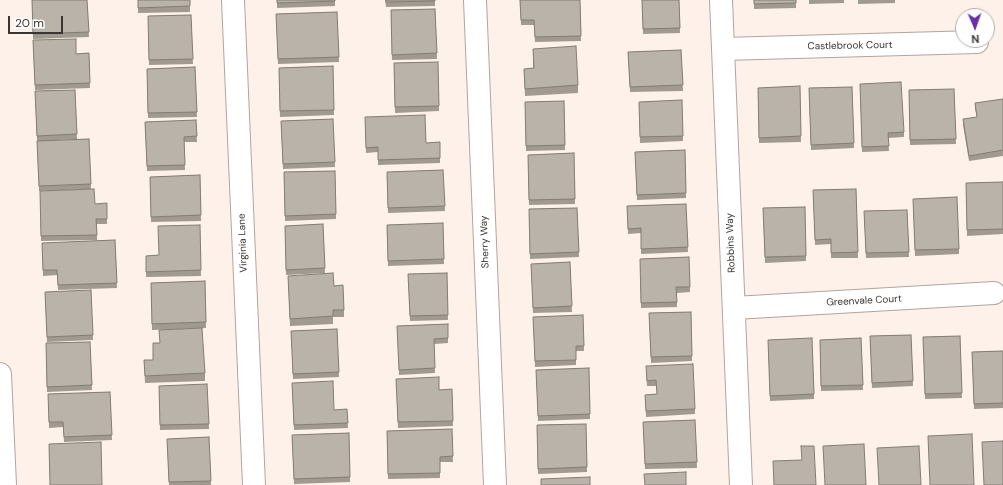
<!DOCTYPE html>
<html>
<head>
<meta charset="utf-8">
<style>
	body { margin:0 }
	#map { position:relative; width:1003px; height:485px; overflow:hidden; background:#fdf1ea; font-family:"DM Sans",sans-serif }
	canvas { display:block }
	.north { position:absolute; left:955px; top:8px; width:40px; height:40px; box-sizing:border-box; background:#fff; border:1px solid #b0aead; border-radius:50%; rotate:178deg; font-size:11px; font-weight:700; line-height:16px; text-align:center; color:#3a3532 }
	.north::after { content:''; display:block; margin:auto; width:14px; height:18px; background:#6831a8; clip-path:polygon(50% 0,100% 100%,50% 72%,0 100%) }
	.scale { position:absolute; left:8px; top:16px; width:55px; height:18px; box-sizing:border-box; border:2px solid #3a3532; border-top:0; padding-left:5px; font-size:12px; line-height:14px; white-space:nowrap; color:#3a3532; -webkit-text-stroke:3px #fff; paint-order:stroke }
</style>
</head>
<body>
<div id="map">
<canvas width="1003" height="485"></canvas>
<div class="north">N</div>
<div class="scale">20 m</div>
</div>
<script>
const context = document.querySelector('canvas').getContext('2d');
context.lineJoin = 'round';
const poly = rows => new Path2D(rows.map(r => 'M' + r).join(''));
function trace(path, color, width, dash) { context.strokeStyle = color; context.lineWidth = width; context.lineCap = dash ? 'butt' : 'round'; context.setLineDash(dash || []); context.stroke(path); }
function fill(path, color) { context.fillStyle = color; context.fill(path, 'evenodd'); }
function label(font, color, halo, rows, align = 'center') {
  context.font = font + ' "DM Sans",sans-serif'; context.lineWidth = 3; context.setLineDash([]); context.textBaseline = 'middle'; context.strokeStyle = halo; context.fillStyle = color; for (const [text, x, y, turn = 0] of rows) {
    context.save(); context.translate(x, y); context.rotate((+turn || 0) * Math.PI / 180); context.textAlign = isNaN(turn) ? turn : align; if (halo) context.strokeText(text, 0, 0); context.fillText(text, 0, 0); context.restore();
  }
}
const minor = poly([
	[233,0,254,485],
	[475,0,495,485],
	[721,0,741,485],
	[723,49,977,42],
	[734,308,994,293],
	[0,374,5,485]
]);
trace(minor, '#b1a59f', 24);
trace(minor, '#fff', 22);
fill(poly([
	[32,0,87,0,89,37,33,39],
	[138,0,190,0,190,12,138,13],
	[277,0,335,0,335,6,277,8],
	[385,0,435,0,435,6,386,7],
	[520,0,580,0,581,41,535,42,534,25,521,25],
	[642,0,679,0,680,33,643,34],
	[754,0,796,0,796,8,754,9],
	[809,0,844,0,844,3,809,4],
	[858,0,895,0,895,3,858,4],
	[435,9,437,59,392,60,391,10],
	[337,12,339,62,278,64,276,14],
	[191,15,193,64,149,65,148,16],
	[33,40,76,54,89,53,90,88,35,90],
	[533,49,578,85,578,93,525,96,524,69,533,68],
	[681,50,683,91,630,92,628,52],
	[438,62,439,111,395,113,394,63],
	[333,66,334,115,280,117,279,68],
	[195,67,197,117,148,118,147,69],
	[860,84,904,132,904,137,888,138,889,151,862,152],
	[800,86,801,142,759,143,758,88],
	[852,87,854,148,811,150,809,88],
	[954,89,956,144,910,145,909,90],
	[75,90,77,139,37,141,35,91],
	[1003,99,1003,156,969,161,963,125,963,119,977,117,975,109,975,103],
	[682,100,683,141,640,143,639,102],
	[564,101,565,150,526,151,525,102],
	[365,117,426,143,440,142,440,163,378,165,378,152,366,153],
	[333,119,335,167,283,169,281,121],
	[196,120,197,142,184,142,185,170,147,171,145,122],
	[89,139,91,189,39,191,37,141],
	[685,150,686,198,637,200,635,152],
	[574,153,575,204,529,205,528,155],
	[443,170,445,211,388,213,387,172],
	[335,171,336,219,285,221,284,172],
	[200,175,201,221,151,222,150,177],
	[1003,182,1003,234,967,236,966,183],
	[856,189,858,258,831,258,831,244,815,245,813,190],
	[40,191,95,204,107,203,107,224,97,224,97,240,41,241],
	[957,197,959,254,915,256,913,199],
	[686,204,688,252,641,254,641,233,628,234,627,206],
	[805,207,806,261,765,263,763,208],
	[577,208,579,257,530,259,529,209],
	[907,210,909,257,866,258,864,211],
	[443,223,444,264,388,266,387,225],
	[323,224,325,273,286,275,285,226],
	[200,225,201,276,146,277,146,256,159,255],
	[115,240,117,288,58,290,57,275,43,276,42,243],
	[689,257,690,292,677,293,677,307,641,308,640,259],
	[570,262,572,312,533,313,531,264],
	[447,273,448,320,410,321,408,274],
	[288,276,334,286,344,310,344,317,333,317,333,324,290,326],
	[205,281,206,328,152,330,151,283],
	[91,290,93,340,47,342,45,292],
	[691,312,692,361,651,363,649,313],
	[583,315,584,351,576,351,576,365,535,367,533,317],
	[448,324,448,343,434,344,435,373,399,375,397,326],
	[337,329,339,377,293,379,291,331],
	[911,335,913,386,872,388,870,336],
	[960,336,962,398,925,399,923,337],
	[812,338,814,399,770,401,768,340],
	[861,338,863,390,821,391,820,340],
	[90,342,92,390,47,392,46,343],
	[153,343,205,373,205,381,145,383,144,360,153,360],
	[1003,351,1003,408,974,409,972,352],
	[589,368,590,419,538,421,536,370],
	[646,371,695,409,695,414,646,417,645,395,657,394,656,386,647,386],
	[396,379,439,390,452,389,453,426,398,428],
	[292,383,334,410,347,409,348,428,294,430],
	[207,384,209,429,160,430,159,386],
	[110,392,112,440,64,442,63,427,49,428,48,394],
	[695,420,697,468,645,469,643,422],
	[586,424,587,472,538,474,537,425],
	[452,429,453,462,440,462,440,478,388,479,387,431],
	[349,433,350,482,294,484,292,435],
	[209,437,211,485,169,485,167,439]
]), '#a09a91');
const building = poly([
	[32,0,87,0,89,32,33,34,32,0],
	[138,0,190,0,190,6,138,8,138,0],
	[277,0,335,0,335,1,277,3,277,0],
	[386,0,435,0,435,1,386,2,386,0],
	[520,0,580,0,581,36,535,37,534,20,521,20,520,0],
	[642,0,679,0,680,28,643,29,642,0],
	[754,0,796,0,796,3,754,4,754,0],
	[435,9,437,53,392,55,391,10,435,9],
	[337,12,339,57,278,59,276,14,337,12],
	[191,15,193,59,149,60,148,16,191,15],
	[76,39,76,54,89,53,90,83,35,85,33,40,76,39],
	[576,46,578,85,525,89,524,69,534,68,533,49,576,46],
	[681,50,683,85,630,87,628,52,681,50],
	[438,62,439,106,395,107,394,63,438,62],
	[333,66,334,110,280,111,279,68,333,66],
	[195,67,197,112,148,113,147,69,195,67],
	[901,82,904,132,888,133,889,146,862,147,860,84,901,82],
	[800,86,801,136,759,138,758,88,800,86],
	[852,87,854,143,811,145,809,88,852,87],
	[954,89,956,139,910,140,909,90,954,89],
	[75,90,77,134,37,136,35,91,75,90],
	[1003,99,1003,150,969,156,963,119,977,117,975,103,1003,99],
	[682,100,683,136,640,137,639,102,682,100],
	[564,101,565,145,526,146,525,102,564,101],
	[425,115,426,143,440,142,440,158,378,160,378,147,366,148,365,117,425,115],
	[333,119,335,162,283,164,281,121,333,119],
	[196,120,197,136,184,137,185,165,147,166,145,122,196,120],
	[89,139,91,184,39,186,37,141,89,139],
	[685,150,686,193,637,195,635,152,685,150],
	[574,153,575,199,529,200,528,155,574,153],
	[443,170,445,206,388,208,387,172,443,170],
	[335,171,336,214,285,216,284,172,335,171],
	[200,175,201,215,151,217,150,177,200,175],
	[1003,182,1003,229,967,230,966,183,1003,182],
	[94,189,95,204,107,203,107,219,96,219,97,235,41,236,40,191,94,189],
	[856,189,858,252,831,253,831,239,815,240,813,190,856,189],
	[957,197,959,249,915,250,913,199,957,197],
	[686,204,688,247,641,249,641,228,628,229,627,206,686,204],
	[805,207,806,256,765,257,763,208,805,207],
	[577,208,579,252,530,254,529,209,577,208],
	[907,210,909,252,866,253,864,211,907,210],
	[443,223,444,259,388,261,387,225,443,223],
	[323,224,325,268,286,270,285,226,323,224],
	[200,225,201,270,146,272,146,256,159,255,158,226,200,225],
	[115,240,117,283,58,285,57,270,43,270,42,243,115,240],
	[689,257,690,287,676,287,677,302,641,303,640,259,689,257],
	[570,262,572,306,533,308,531,264,570,262],
	[333,273,334,286,343,285,344,310,333,310,333,316,290,319,288,276,333,273],
	[447,273,448,315,410,316,408,274,447,273],
	[205,281,206,322,152,324,151,283,205,281],
	[91,290,93,335,47,337,45,292,91,290],
	[691,312,692,356,651,357,649,313,691,312],
	[583,315,584,346,576,346,576,360,535,361,533,317,583,315],
	[448,324,448,338,434,339,435,368,399,370,397,326,448,324],
	[202,328,205,373,145,376,144,360,153,360,153,343,160,343,159,330,202,328],
	[337,329,339,372,293,374,291,331,337,329],
	[911,335,913,381,872,383,870,336,911,335],
	[960,336,962,393,925,394,923,337,960,336],
	[812,338,814,394,770,396,768,340,812,338],
	[861,338,863,385,821,386,820,340,861,338],
	[90,342,92,385,47,387,46,343,90,342],
	[1003,351,1003,403,974,404,972,352,1003,351],
	[693,364,695,409,646,411,645,395,657,394,656,380,647,381,646,366,693,364],
	[589,368,590,414,538,416,536,370,589,368],
	[439,377,439,390,452,389,453,421,398,422,396,379,439,377],
	[333,381,334,410,347,409,348,423,294,425,292,383,333,381],
	[207,384,209,424,160,425,159,386,207,384],
	[110,392,112,435,64,437,63,422,49,422,48,394,110,392],
	[695,420,697,462,645,464,643,422,695,420],
	[586,424,587,467,538,469,537,425,586,424],
	[452,429,453,456,440,457,440,473,388,474,387,431,452,429],
	[349,433,350,477,294,479,292,435,349,433],
	[972,434,974,485,930,485,928,436,972,434],
	[209,437,211,481,169,482,167,439,209,437],
	[1003,441,1003,485,984,485,982,442,1003,441],
	[101,442,102,485,50,485,49,444,101,442],
	[864,444,866,485,825,485,823,446,864,444],
	[801,446,814,446,816,485,774,485,773,461,802,460,801,446],
	[919,446,921,485,879,485,877,448,919,446],
	[686,472,686,485,645,485,644,474,686,472],
	[590,477,590,485,541,485,541,479,590,477]
]);
fill(building, '#bab3a9');
trace(building, '#827d76', 1);
label('10px', '#3a3532', '#fff', [
	["Castlebrook Court",850,46,-1],
	["Sherry Way",485,242,-92],
	["Virginia Lane",243,243,-92],
	["Robbins Way",731,243,-92],
	["Greenvale Court",864,301,-3]
]);
</script>
</body>
</html>
